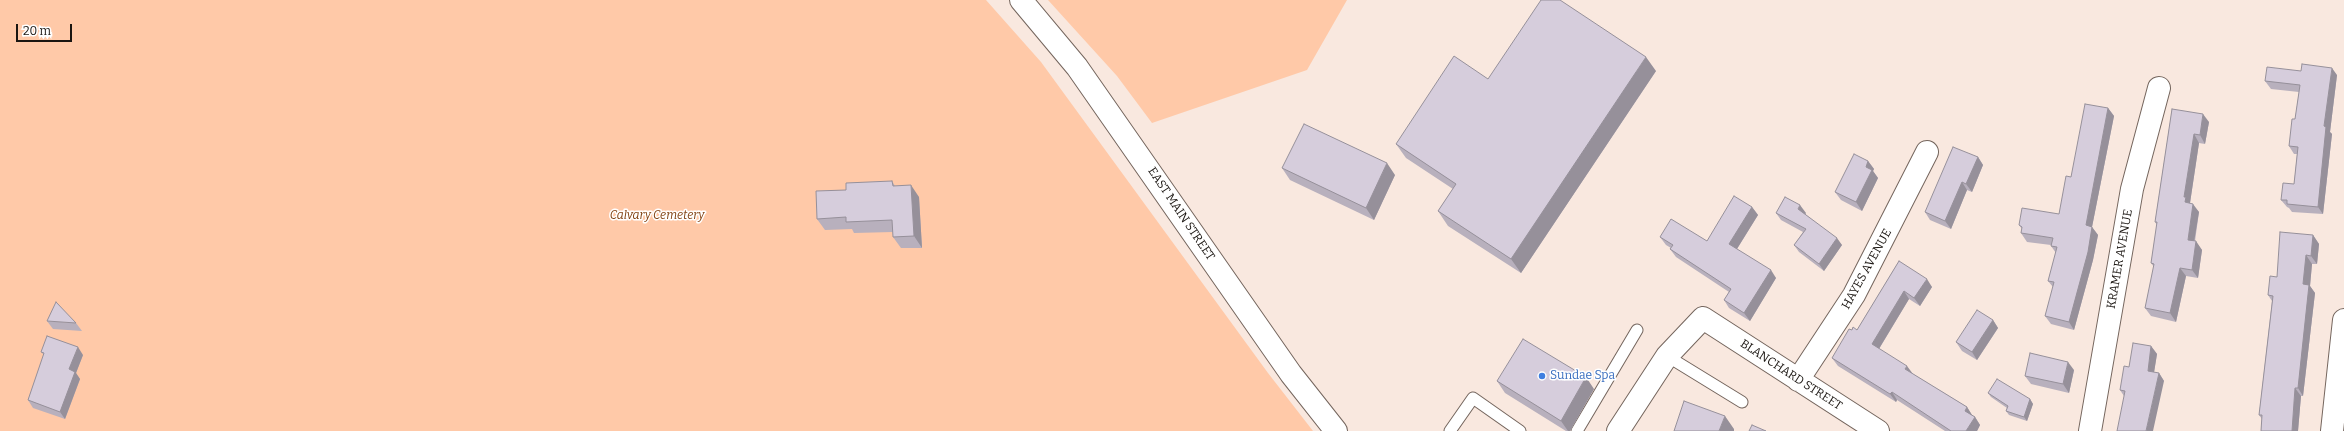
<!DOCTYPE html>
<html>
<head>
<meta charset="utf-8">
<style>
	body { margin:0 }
	#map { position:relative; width:2344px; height:431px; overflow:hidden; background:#f9e8df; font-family:Bitter,serif }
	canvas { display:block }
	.scale { position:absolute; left:16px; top:24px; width:56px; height:18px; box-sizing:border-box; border:2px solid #1a1511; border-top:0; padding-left:5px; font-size:12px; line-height:14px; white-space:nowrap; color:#1a1511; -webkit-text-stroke:3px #fff; paint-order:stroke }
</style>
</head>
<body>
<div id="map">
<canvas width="2344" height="431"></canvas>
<div class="scale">20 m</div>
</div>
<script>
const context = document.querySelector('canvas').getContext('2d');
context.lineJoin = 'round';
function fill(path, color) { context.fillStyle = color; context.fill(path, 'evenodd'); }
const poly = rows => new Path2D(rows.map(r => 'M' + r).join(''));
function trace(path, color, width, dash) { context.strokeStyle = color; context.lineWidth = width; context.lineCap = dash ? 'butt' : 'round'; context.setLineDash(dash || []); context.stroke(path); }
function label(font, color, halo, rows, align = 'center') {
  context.font = font + ' Bitter,serif'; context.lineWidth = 3; context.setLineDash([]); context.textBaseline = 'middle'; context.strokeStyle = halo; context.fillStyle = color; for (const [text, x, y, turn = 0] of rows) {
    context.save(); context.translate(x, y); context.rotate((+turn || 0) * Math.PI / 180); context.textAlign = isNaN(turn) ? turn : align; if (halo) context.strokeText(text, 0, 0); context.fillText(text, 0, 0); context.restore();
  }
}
fill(poly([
	[0,0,986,0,1041,62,1268,373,1313,431,0,431],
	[1048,0,1347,0,1307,70,1152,123,1117,76]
]), '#ffc9a8');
const lane = poly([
	[1667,356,1742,402],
	[1450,431,1473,398,1520,431],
	[1577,431,1637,330]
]);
const street = poly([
	[1798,380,1854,295,1927,152],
	[1618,431,1667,356,1703,318,1878,431],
	[2090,431,2132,189,2159,88],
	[2332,431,2344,320]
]);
const secondary = poly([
	[1021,0,1077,67,1291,374,1336,431]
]);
trace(lane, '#74655d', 13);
trace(street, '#74655d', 24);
trace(secondary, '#74655d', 24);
trace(lane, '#fff', 11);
trace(street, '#fff', 22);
trace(secondary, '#fff', 22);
fill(poly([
	[1656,71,1521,273,1448,226,1438,211,1453,189,1406,158,1396,144,1488,79],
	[2337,75,2330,132,2332,134,2323,214,2292,212,2289,208,2287,207,2281,200,2294,184,2297,154,2294,154,2289,146,2295,119,2299,92,2271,89,2265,81],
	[2108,108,2114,116,2092,227,2098,235,2093,260,2074,330,2051,324,2045,316,2053,287,2048,281,2056,253,2051,246,2051,245,2027,242,2021,233,2022,229,2019,225,2059,214,2071,177],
	[2172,109,2209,122,2205,144,2199,143,2190,203,2199,212,2195,241,2202,250,2198,278,2186,276,2176,322,2151,316,2145,308,2154,267,2151,263,2157,225,2155,222],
	[1978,157,1983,165,1972,192,1967,190,1951,229,1930,220,1925,212],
	[1868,161,1874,169,1873,171,1878,178,1862,211,1841,200,1835,192],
	[1282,168,1395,175,1374,220,1290,180],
	[892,181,895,186,919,197,922,248,901,248,893,237,893,232,854,233,852,229,825,230,817,219,846,190],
	[1752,207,1758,215,1737,249,1776,278,1750,321,1729,308,1724,300,1729,292,1676,257,1670,249,1671,248,1666,245,1660,237,1707,241],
	[1776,213,1806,213,1805,214,1842,245,1824,271,1799,252,1794,245,1803,232,1781,220],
	[2313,235,2319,244,2317,264,2312,264,2310,286,2315,293,2303,396,2301,396,2298,431,2261,431,2262,419,2259,415,2272,301,2268,295,2277,277],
	[1899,261,1932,287,1920,306,1909,299,1879,349,1913,374,1967,407,1972,415,1975,417,1980,425,1977,431,1945,431,1897,400,1896,402,1838,366,1832,358,1852,330,1857,330],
	[1993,320,1998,328,1977,360,1962,351,1956,342],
	[47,321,76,323,82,331,53,329],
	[2151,346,2157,354,2154,372,2159,373,2164,381,2124,396,2120,390],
	[41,352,83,355,76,373,80,379,65,419,33,408,28,400,44,355],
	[2074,370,2069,393,2031,384,2025,376],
	[1497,381,1594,389,1570,431,1566,431,1505,393],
	[1988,393,2030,399,2033,404,2027,421,2009,415,2006,411,2007,408,1991,397]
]), '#b8b0bd');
fill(poly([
	[1646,57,1656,71,1521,273,1511,259],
	[2332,68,2337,75,2330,132,2332,134,2323,214,2318,207,2324,126],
	[2108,108,2114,116,2092,227,2098,235,2093,260,2074,330,2069,322,2086,225],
	[2203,114,2209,122,2205,144,2200,135],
	[2194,134,2199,143,2190,203,2185,202,2184,197],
	[1978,157,1983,165,1972,192,1966,184],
	[1868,161,1874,169,1873,171,1878,178,1862,211,1856,202,1866,167],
	[1387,163,1395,175,1374,220,1366,208],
	[1962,182,1967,190,1951,229,1945,221],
	[911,185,919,197,922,248,914,236],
	[2193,204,2199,212,2193,248,2188,240],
	[1800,205,1806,213,1803,217,1798,209],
	[1752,207,1758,215,1735,252,1729,244],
	[2313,235,2319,244,2317,264,2311,256],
	[1837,238,1842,245,1824,271,1819,264],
	[2196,241,2202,250,2198,278,2192,270],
	[2306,255,2312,264,2310,286,2315,293,2303,396,2298,388,2303,284],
	[2180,268,2186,276,2176,322,2170,313],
	[1771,270,1776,278,1750,321,1744,313],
	[1927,279,1932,287,1920,306,1914,298],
	[1904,291,1909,299,1877,352,1872,344],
	[1993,320,1998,328,1977,360,1972,352],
	[2151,346,2157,354,2153,379,2148,371],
	[78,347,83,355,76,373,80,379,65,419,60,412,69,369],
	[2068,362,2074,370,2069,393,2063,384],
	[1907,366,1913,374,1905,369],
	[2159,373,2164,381,2153,431,2146,431],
	[1586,377,1594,389,1570,431,1568,431,1561,421],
	[2295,388,2301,396,2298,431,2292,431],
	[1892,392,1897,400,1896,402,1890,394],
	[2030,399,2033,404,2027,421,2024,417],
	[1967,407,1972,415,1970,419,1965,411],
	[1725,416,1734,429,1734,431,1719,431],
	[1975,417,1980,425,1977,431,1966,431]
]), '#96909a');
const building = poly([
	[1541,0,1560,0,1646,57,1511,259,1438,211,1456,184,1396,144,1454,56,1488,79,1541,0],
	[2302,64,2332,68,2324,126,2326,127,2318,207,2287,204,2287,200,2281,200,2283,183,2294,184,2298,147,2289,146,2292,119,2295,119,2300,85,2265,81,2267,67,2301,71,2302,64],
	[2085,104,2108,108,2086,225,2092,227,2088,252,2069,322,2045,316,2054,282,2048,281,2057,247,2051,246,2053,238,2021,233,2022,227,2019,225,2022,208,2059,214,2066,176,2071,177,2085,104],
	[2172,109,2203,114,2200,135,2194,134,2184,197,2186,197,2185,202,2193,204,2188,240,2196,241,2192,270,2180,268,2170,313,2145,308,2154,264,2151,263,2157,222,2155,222,2172,109],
	[1304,124,1387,163,1366,208,1282,168,1304,124],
	[1953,147,1978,157,1966,184,1962,182,1945,221,1925,212,1953,147],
	[1854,154,1868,161,1866,167,1872,170,1856,202,1835,192,1854,154],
	[892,181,893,186,911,185,914,236,893,237,892,220,846,222,846,217,817,219,816,191,846,190,846,183,892,181],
	[1734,196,1752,207,1729,244,1771,270,1744,313,1724,300,1731,289,1670,249,1673,245,1660,237,1671,219,1707,241,1734,196],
	[1785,197,1800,205,1798,209,1837,238,1819,264,1794,245,1806,229,1776,213,1785,197],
	[2280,232,2313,235,2311,256,2306,255,2303,284,2309,285,2298,388,2295,388,2292,431,2261,431,2262,415,2259,415,2273,296,2268,295,2270,276,2277,277,2280,232],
	[1899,261,1927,279,1914,298,1904,291,1872,344,1907,366,1905,369,1967,407,1965,411,1975,417,1966,431,1951,431,1892,392,1890,394,1832,358,1849,329,1852,330,1853,327,1857,330,1899,261],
	[56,302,76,323,47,321,56,302],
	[1977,310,1993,320,1972,352,1956,342,1977,310],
	[47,336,78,347,69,369,75,372,60,412,28,400,44,353,41,352,47,336],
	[1523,339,1586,377,1561,421,1497,381,1523,339],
	[2133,343,2151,346,2148,371,2159,373,2146,431,2117,431,2125,391,2120,390,2124,366,2129,367,2133,343],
	[2030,353,2068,362,2063,384,2025,376,2030,353],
	[1997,379,2030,399,2024,417,2006,411,2008,406,1988,393,1997,379],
	[1684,401,1725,416,1719,431,1674,431,1684,401],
	[1752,425,1766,431,1749,431,1752,425]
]);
fill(building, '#d6cddc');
trace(building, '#96909a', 1);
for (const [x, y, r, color] of [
	[1542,376,4,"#3f7fe0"]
]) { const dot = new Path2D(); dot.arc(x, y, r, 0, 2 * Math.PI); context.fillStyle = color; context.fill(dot); trace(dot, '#fff', 1.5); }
label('12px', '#1a1511', '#fff', [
	["EAST MAIN STREET",1181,214,56],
	["KRAMER AVENUE",2120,259,-80],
	["HAYES AVENUE",1867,269,-61],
	["BLANCHARD STREET",1791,375,33]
]);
label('italic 12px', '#814111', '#fff', [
	["Calvary Cemetery",657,216]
]);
label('12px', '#366cbe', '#fff', [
	["Sundae Spa",1550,376]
], 'left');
</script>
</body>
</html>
